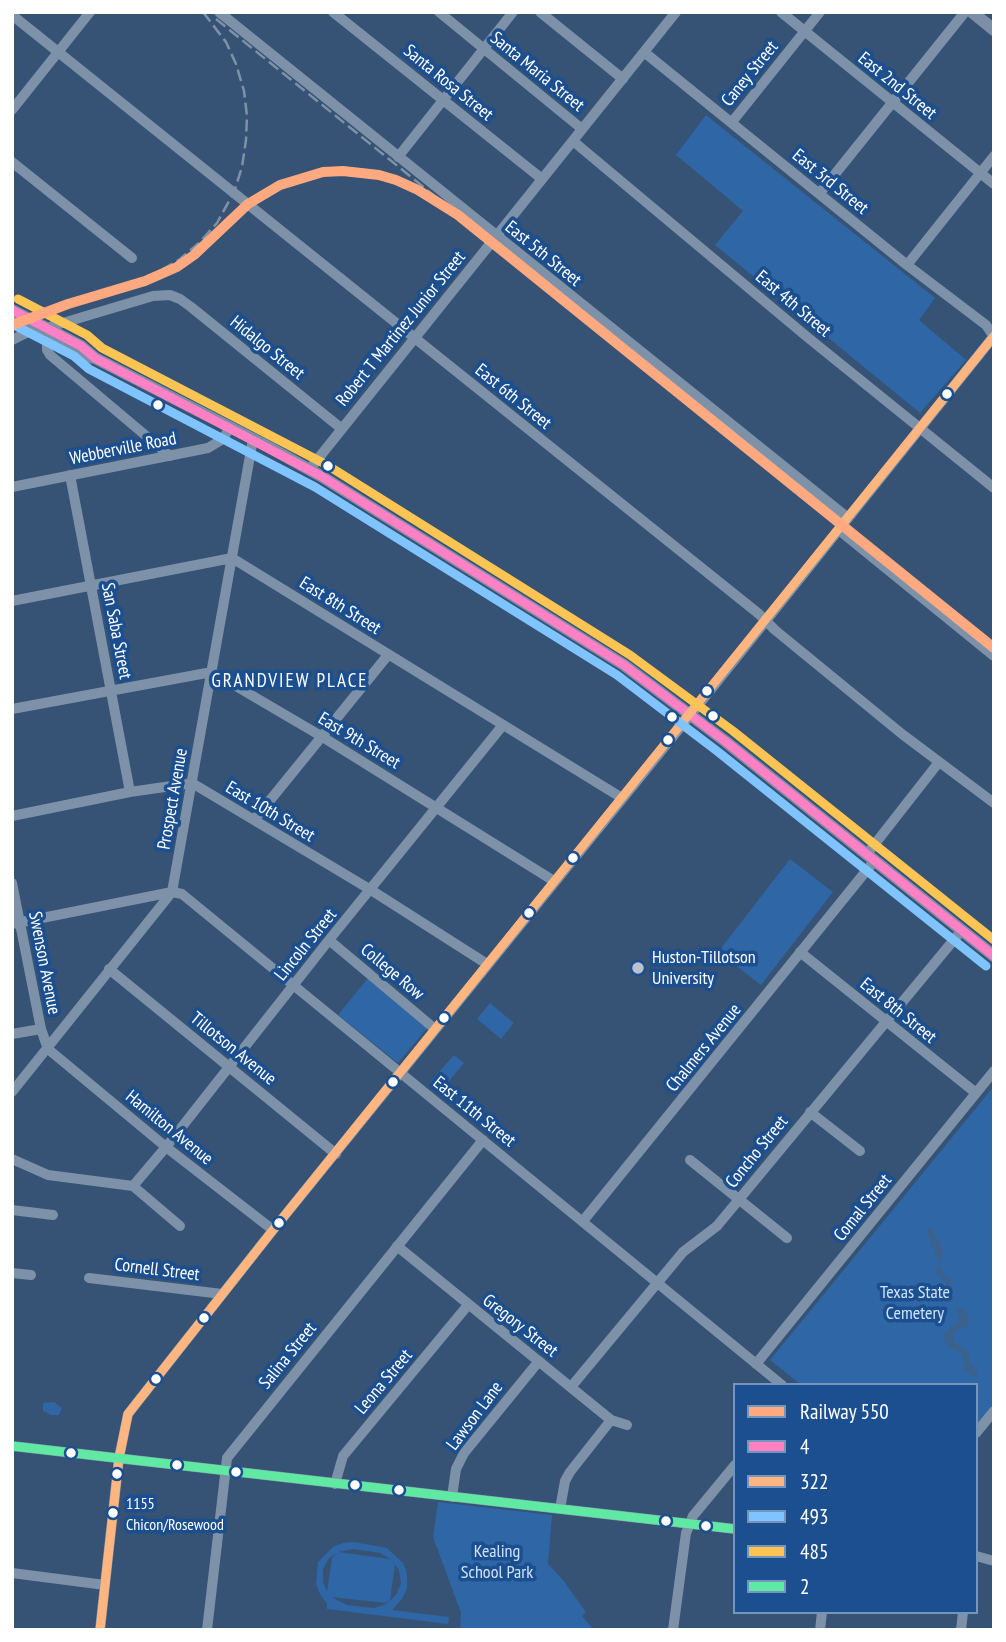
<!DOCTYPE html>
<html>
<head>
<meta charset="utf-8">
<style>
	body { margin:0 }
	#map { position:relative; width:1006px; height:1642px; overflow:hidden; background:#365274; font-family:"PT Sans Narrow",sans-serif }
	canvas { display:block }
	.frame { position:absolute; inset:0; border:14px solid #fff; pointer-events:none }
	.legend { position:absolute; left:733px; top:1383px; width:245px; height:231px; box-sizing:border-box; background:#1b4f8f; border:2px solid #7695bc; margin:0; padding:9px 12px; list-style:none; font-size:21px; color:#fff }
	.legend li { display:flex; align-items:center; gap:14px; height:35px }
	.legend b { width:35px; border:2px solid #7695bc }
</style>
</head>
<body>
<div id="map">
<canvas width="1006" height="1642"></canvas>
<div class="frame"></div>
<ul class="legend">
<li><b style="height:9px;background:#ffa980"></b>Railway 550</li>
<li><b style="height:9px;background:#ff80c5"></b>4</li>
<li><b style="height:9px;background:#ffb580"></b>322</li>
<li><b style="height:9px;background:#80c4ff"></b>493</li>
<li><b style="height:9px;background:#fcc553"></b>485</li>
<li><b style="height:9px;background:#60e9a3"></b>2</li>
</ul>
</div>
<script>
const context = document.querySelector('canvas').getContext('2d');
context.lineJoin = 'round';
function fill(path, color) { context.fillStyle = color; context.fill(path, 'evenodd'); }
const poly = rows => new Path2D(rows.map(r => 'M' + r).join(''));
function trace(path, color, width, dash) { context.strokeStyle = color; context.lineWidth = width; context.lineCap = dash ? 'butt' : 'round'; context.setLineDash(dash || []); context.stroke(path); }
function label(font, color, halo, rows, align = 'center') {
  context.font = font + ' "PT Sans Narrow",sans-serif'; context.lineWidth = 7; context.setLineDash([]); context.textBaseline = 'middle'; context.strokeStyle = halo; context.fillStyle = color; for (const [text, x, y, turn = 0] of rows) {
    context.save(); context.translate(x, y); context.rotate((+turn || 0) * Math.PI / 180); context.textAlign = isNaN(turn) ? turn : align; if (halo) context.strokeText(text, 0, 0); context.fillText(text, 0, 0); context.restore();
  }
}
fill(poly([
	[706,115,935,298,919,320,966,360,920,413,715,245,743,211,676,155],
	[790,859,833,892,761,985,718,952],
	[368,978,428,1027,398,1063,338,1015],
	[490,1003,514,1023,501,1039,477,1019],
	[454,1055,464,1063,441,1091,430,1082],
	[994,1086,994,1403,976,1425,976,1385,801,1385,770,1360],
	[54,1402,62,1408,59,1415,51,1415,43,1411,43,1403],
	[438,1502,552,1515,548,1564,563,1580,586,1612,582,1616,594,1630,460,1630,461,1613,433,1537],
	[354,1542,387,1548,403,1563,407,1573,407,1589,402,1599,392,1610,449,1617,448,1624,327,1609,327,1604,320,1594,316,1584,318,1562,333,1547,343,1543],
	[353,1549,380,1553,390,1559,338,1552],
	[338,1553,332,1558,327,1592,323,1582,323,1569,329,1558],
	[391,1559,399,1570,401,1583,396,1595,386,1604,374,1608,347,1605,331,1597,386,1603,390,1600,395,1565]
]), '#2f66a5');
fill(poly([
	[931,1228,943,1250,940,1267,943,1274,951,1280,953,1302,947,1301,948,1288,945,1281,935,1273,939,1262,926,1230],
	[958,1308,961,1308,969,1317,969,1325,956,1330,952,1340,969,1353,970,1364,976,1369,978,1378,965,1371,962,1353,947,1346,945,1340,944,1333,957,1324,959,1318,956,1312]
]), '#3b618d');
trace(poly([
	[219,12,848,518],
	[333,12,542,179],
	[439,12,582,129],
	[540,12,623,79],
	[781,12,994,184],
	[12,15,759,614,775,630,902,734,994,803],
	[644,52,907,265,986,325,994,337],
	[12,110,90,12],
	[732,122,820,12],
	[573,141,806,336,994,488],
	[398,157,513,12],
	[12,162,132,258],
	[819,194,965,12],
	[907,265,994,156],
	[46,328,153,296,170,295,180,299,191,307,342,429],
	[12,340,30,331],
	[47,340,47,350,50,355,170,456],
	[309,470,676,12],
	[70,475,130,792],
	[12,487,208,448,223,439,230,427],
	[839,530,994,656],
	[12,601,232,558,622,798],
	[12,709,212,672,321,736,554,881],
	[12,816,130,792,192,783,371,890,487,964],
	[254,820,388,655],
	[867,854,939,762],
	[12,883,41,1029,48,1049,166,1147,273,1230],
	[12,924,172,892,182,894,782,1385],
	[329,940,435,1029],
	[800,952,976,1093],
	[109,969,336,1154],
	[12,1034,41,1029],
	[12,1092,172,892,253,439],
	[810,1112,860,1151],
	[12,1159,48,1175,133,1186,180,1226],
	[690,1160,787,1238],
	[133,1186,166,1147,329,940,503,725],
	[12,1210,53,1215],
	[583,1221,875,860],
	[397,1246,611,1420,627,1425],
	[12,1273,31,1275],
	[89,1278,222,1294],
	[756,1364,994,1071],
	[571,1387,683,1252,717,1226,962,930],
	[976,1433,994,1411],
	[12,1446,735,1529],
	[335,1484,343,1456,468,1305],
	[452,1497,456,1469,464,1453,539,1361],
	[560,1509,565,1481,570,1472,611,1420],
	[976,1556,994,1561],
	[12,1573,105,1585],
	[100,1630,119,1458,128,1414,273,1230,700,703,994,336],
	[207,1630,227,1458,483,1140],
	[673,1630,686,1533,693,1516,735,1465],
	[820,1630,822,1612],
	[961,1630,963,1612]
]), '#7d92a8', 10);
trace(poly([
	[972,12,994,30],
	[12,310,81,346,95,358,267,446,321,476,624,665,725,741,994,956],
	[12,322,76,354,94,358]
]), '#7d8ea7', 12);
trace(poly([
	[216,19,458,215],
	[99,295,158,272,180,259,199,243,217,223,234,192,242,167,246,140,247,116,244,91,236,64,226,42,203,12]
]), '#7e92a7', 2.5, [12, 5]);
trace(poly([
	[12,310,81,346,95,358,321,476,624,665,725,741,994,956]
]), '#ff80c5', 9);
trace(poly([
	[100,1630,119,1458,128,1414,273,1230,994,336]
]), '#ffb580', 9);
trace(poly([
	[12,324,74,356,89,369,315,487,617,675,717,751,986,966]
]), '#80c4ff', 9);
trace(poly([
	[18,299,87,335,102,348,327,465,630,655,733,731,994,940]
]), '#fcc553', 9);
trace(poly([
	[12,1446,735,1529]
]), '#60e9a3', 9);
trace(poly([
	[12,325,68,304,145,281,177,267,194,255,248,204,280,185,323,172,343,171,379,175,396,180,418,190,458,215,994,648]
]), '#ffa980', 10);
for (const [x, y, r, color] of [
	[947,394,6,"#fff"],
	[158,405,6,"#fff"],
	[328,466,6,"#fff"],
	[707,691,6,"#fff"],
	[713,716,6,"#fff"],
	[672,717,6,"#fff"],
	[668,740,6,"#fff"],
	[573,858,6,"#fff"],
	[529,913,6,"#fff"],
	[638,968,7,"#b9c2ce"],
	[444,1018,6,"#fff"],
	[393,1082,6,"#fff"],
	[279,1223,6,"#fff"],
	[204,1318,6,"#fff"],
	[156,1379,6,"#fff"],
	[71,1453,6,"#fff"],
	[177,1465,6,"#fff"],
	[236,1472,6,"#fff"],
	[117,1474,6,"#fff"],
	[355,1485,6,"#fff"],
	[399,1490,6,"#fff"],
	[113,1513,6,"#fff"],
	[666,1521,6,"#fff"],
	[706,1526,6,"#fff"]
]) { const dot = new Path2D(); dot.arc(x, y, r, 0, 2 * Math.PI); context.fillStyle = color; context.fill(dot); trace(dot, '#1b4f8f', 2.5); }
label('16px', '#fff', '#1b4f8f', [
	["1155",126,1504],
	["Chicon/Rosewood",126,1525]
], 'left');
label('18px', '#fff', '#1b4f8f', [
	["Santa Maria Street",537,72,39],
	["Caney Street",750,74,-51],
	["Santa Rosa Street",448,83,39],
	["East 2nd Street",897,86,39],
	["East 3rd Street",830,182,39],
	["East 5th Street",543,254,39],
	["East 4th Street",793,304,40],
	["Robert T Martinez Junior Street",401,329,-51],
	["Hidalgo Street",267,348,39],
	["East 6th Street",513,397,39],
	["Webberville Road",123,449,-11],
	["East 8th Street",340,606,32],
	["San Saba Street",116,631,79],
	["East 9th Street",359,741,31],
	["Prospect Avenue",173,799,-80],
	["East 10th Street",270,812,31],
	["Lincoln Street",306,945,-51],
	["Swenson Avenue",44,963,79],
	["College Row",392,972,40],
	["East 8th Street",898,1011,39],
	["Chalmers Avenue",704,1048,-51],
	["Tillotson Avenue",233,1049,39],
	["East 11th Street",474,1112,39],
	["Hamilton Avenue",169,1128,39],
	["Concho Street",757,1152,-51],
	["Comal Street",863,1208,-51],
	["Cornell Street",157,1270,7],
	["Gregory Street",520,1326,38],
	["Salina Street",288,1356,-51],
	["Leona Street",384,1382,-50],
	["Lawson Lane",475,1416,-53]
]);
label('18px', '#fff', '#1b4f8f', [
	["Huston-Tillotson",652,958],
	["University",652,979]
], 'left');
label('18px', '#cfe3fa', '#1b4f8f', [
	["Texas State",915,1293],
	["Cemetery",915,1314],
	["Kealing",497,1552],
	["School Park",497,1573]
]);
context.letterSpacing = '2px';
label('19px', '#fff', '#1b4f8f', [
	["GRANDVIEW PLACE",290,682]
]);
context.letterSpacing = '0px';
</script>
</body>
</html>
